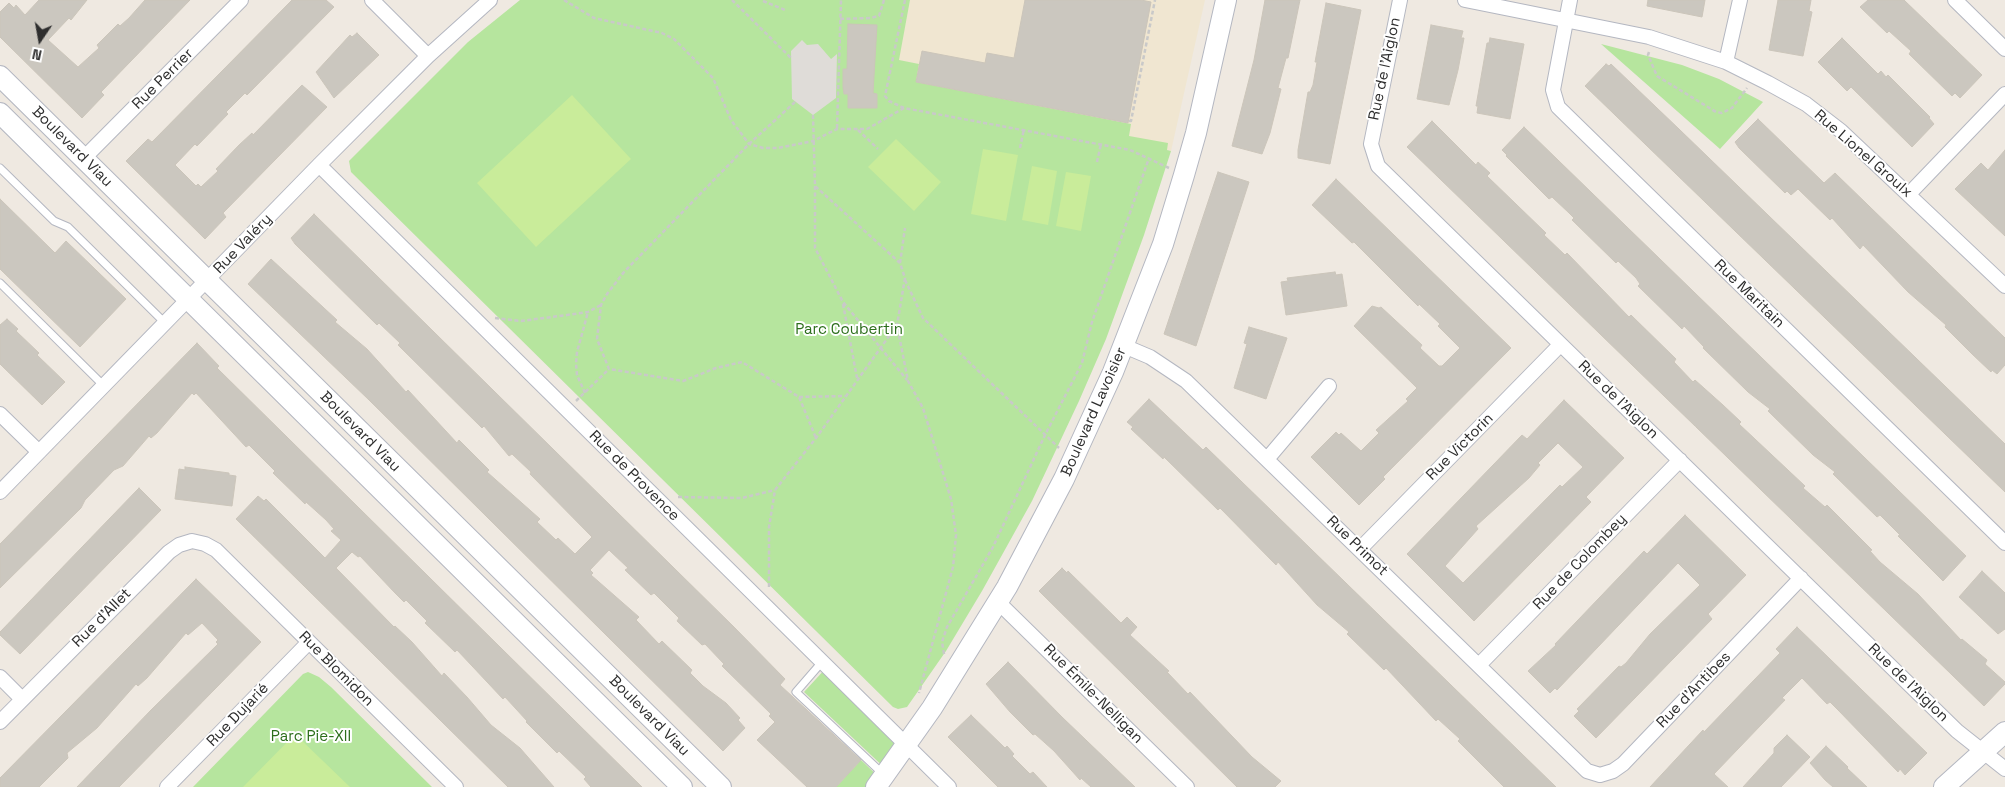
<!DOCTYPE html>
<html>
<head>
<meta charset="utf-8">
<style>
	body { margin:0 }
	#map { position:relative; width:2005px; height:787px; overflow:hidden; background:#efe9e1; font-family:"Space Grotesk",sans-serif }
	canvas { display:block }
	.north { position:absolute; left:15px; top:15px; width:50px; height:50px; -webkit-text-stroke:4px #fff; paint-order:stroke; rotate:192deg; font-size:14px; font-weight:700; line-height:20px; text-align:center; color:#2e2e2e }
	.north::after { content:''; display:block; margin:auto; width:18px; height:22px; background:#2e2e2e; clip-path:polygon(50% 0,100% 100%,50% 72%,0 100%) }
</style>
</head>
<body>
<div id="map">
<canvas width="2005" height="787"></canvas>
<div class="north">N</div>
</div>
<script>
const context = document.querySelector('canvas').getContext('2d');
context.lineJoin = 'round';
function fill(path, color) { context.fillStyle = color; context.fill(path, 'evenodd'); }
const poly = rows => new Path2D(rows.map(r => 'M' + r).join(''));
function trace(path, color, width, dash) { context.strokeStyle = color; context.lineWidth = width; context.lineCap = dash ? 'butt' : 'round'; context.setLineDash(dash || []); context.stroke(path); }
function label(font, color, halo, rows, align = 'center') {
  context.font = font + ' "Space Grotesk",sans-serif'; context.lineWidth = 4; context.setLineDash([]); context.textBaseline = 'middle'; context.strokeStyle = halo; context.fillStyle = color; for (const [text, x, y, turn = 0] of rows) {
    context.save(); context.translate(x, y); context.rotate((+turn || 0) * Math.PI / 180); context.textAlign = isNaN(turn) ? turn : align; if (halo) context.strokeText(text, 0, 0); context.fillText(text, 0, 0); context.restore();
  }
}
fill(poly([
	[910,0,1205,0,1171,151,891,97]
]), '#f0e6d1');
fill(poly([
	[520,0,910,0,899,60,919,64,916,82,1131,124,1129,136,1168,143,1167,150,1171,151,1144,235,1106,339,1079,401,1032,501,982,591,946,651,907,707,898,709,893,707,351,172,349,161,468,42],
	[1601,44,1682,65,1719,79,1763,102,1720,149],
	[827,667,906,745,888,771,804,692],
	[308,672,319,677,331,687,432,787,193,787,303,674],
	[861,760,882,780,876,787,836,787]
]), '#b6e59e');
fill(poly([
	[572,95,631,159,536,247,477,183],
	[896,139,941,182,914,211,868,167],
	[983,149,1018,155,1006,221,971,214],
	[1032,166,1057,171,1048,225,1022,220],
	[1066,172,1091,176,1081,231,1056,226],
	[295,734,350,787,243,787]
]), '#c9ec9a');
fill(poly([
	[802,40,807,45,818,44,831,59,837,54,836,98,813,115,792,99,791,51]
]), '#dfdcd8');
const building = poly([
	[39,0,87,0,71,20,69,18,48,40,78,67,99,48,97,45,118,24,120,26,129,18,145,0,190,0,101,92,104,95,82,118,0,37,0,12,9,3,14,8,16,5,25,15,39,0],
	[292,0,326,0,334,7,247,95,245,93,226,112,228,114,197,146,195,144,175,165,196,186,198,184,201,187,218,171,216,169,239,145,252,133,253,135,302,85,327,107,223,213,226,217,205,239,126,161,148,139,152,142,292,0],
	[1025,0,1141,0,1151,2,1128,123,916,82,922,51,985,63,987,53,1014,58,1025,0],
	[1265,0,1300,0,1288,58,1286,58,1278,88,1281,89,1270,133,1262,154,1232,146,1254,60,1265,0],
	[1648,0,1705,0,1702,17,1647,6,1648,0],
	[1778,0,1811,0,1809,11,1812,12,1803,56,1769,50,1778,0],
	[1868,0,1904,0,1982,75,1960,98,1955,93,1952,96,1909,54,1911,51,1889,31,1887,33,1860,7,1868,0],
	[1326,3,1361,10,1330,164,1298,158,1298,150,1308,92,1310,92,1313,85,1317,62,1315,62,1326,3],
	[848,24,877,25,873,93,877,94,877,108,848,108,848,94,844,94,843,87,843,69,847,69,848,24],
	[1431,25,1463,31,1461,38,1464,38,1458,70,1449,105,1417,99,1431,25],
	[357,33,379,55,334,98,316,72,350,35,352,37,357,33],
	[1490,38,1524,44,1510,119,1477,113,1478,106,1476,106,1487,43,1489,43,1490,38],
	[1842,38,1878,74,1881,71,1886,77,1888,75,1930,117,1929,118,1934,124,1912,147,1851,87,1847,91,1818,62,1842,38],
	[1606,64,1609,66,1611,64,1679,129,2005,444,2005,492,1585,86,1606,64],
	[1758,119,1824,183,1835,173,2005,338,2005,365,1997,374,1992,370,1991,372,1972,354,1945,327,1946,325,1908,292,1863,245,1860,249,1832,218,1830,220,1798,189,1791,195,1787,191,1785,193,1739,148,1735,142,1758,119],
	[1432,121,1476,165,1478,162,1490,173,1487,176,1546,233,1544,235,1565,255,1567,253,1629,317,1631,315,1676,359,1674,362,1693,382,1695,380,1723,405,1741,422,1739,424,1805,486,1803,488,1825,507,1827,505,1872,550,1870,551,1880,562,1918,594,1961,640,1962,639,1987,660,1985,664,2005,682,2005,684,1984,706,1407,147,1432,121],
	[1524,127,1966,556,1943,581,1898,536,1900,535,1880,515,1877,517,1833,474,1835,472,1813,455,1768,411,1770,409,1748,392,1703,348,1704,347,1684,326,1682,329,1638,286,1640,284,1636,278,1618,261,1616,263,1572,220,1574,218,1569,213,1552,197,1549,199,1506,156,1507,155,1502,150,1524,127],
	[2005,150,2005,236,1955,189,1981,163,1988,170,2005,150],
	[1218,172,1249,182,1196,346,1164,334,1218,172],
	[1336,179,1511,348,1383,477,1385,479,1359,505,1311,457,1336,432,1339,435,1341,433,1361,451,1379,433,1376,430,1408,401,1406,399,1417,388,1354,326,1372,306,1379,308,1381,307,1422,345,1420,348,1439,366,1442,366,1460,348,1438,326,1440,324,1419,304,1418,306,1354,242,1352,243,1312,205,1336,179],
	[0,199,55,253,66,241,126,299,80,347,0,269,0,199],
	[314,214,734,627,785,679,780,685,861,760,836,787,807,787,757,740,775,722,769,716,771,714,722,666,724,664,705,644,702,645,677,621,679,618,654,593,651,595,625,570,628,568,609,550,590,570,593,573,591,575,639,617,636,620,659,644,662,641,692,670,690,673,703,686,726,703,740,718,738,720,745,728,723,751,369,400,248,284,271,259,337,320,335,322,367,349,406,392,408,390,457,443,459,440,489,470,487,472,540,519,537,522,556,540,558,538,575,554,592,537,530,474,531,472,512,454,509,456,484,426,482,428,398,345,400,343,379,323,377,325,295,244,291,238,314,214],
	[1335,272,1336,275,1342,274,1347,306,1286,315,1281,282,1288,281,1287,278,1335,272],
	[7,319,18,329,16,331,39,353,37,355,65,382,42,405,0,364,0,325,7,319],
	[1249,327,1287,338,1266,399,1234,388,1247,344,1244,343,1249,327],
	[197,343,219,366,217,368,642,787,591,787,584,779,586,777,559,751,557,753,526,722,527,721,505,697,503,699,457,650,455,652,425,623,427,621,406,600,404,602,395,593,360,556,358,557,352,552,336,568,394,627,395,626,412,642,442,676,444,673,467,697,491,725,520,748,554,787,508,787,236,519,258,496,264,501,266,499,325,558,341,540,331,531,334,529,326,520,306,502,305,504,273,473,275,471,249,445,246,447,196,393,194,395,192,393,157,433,151,438,149,436,123,466,114,470,85,500,81,508,0,588,0,544,197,343],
	[1149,399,1203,450,1206,447,1556,787,1504,787,1458,741,1460,739,1438,719,1436,721,1386,668,1384,670,1347,634,1349,632,1317,605,1278,562,1276,565,1220,508,1218,510,1164,457,1163,459,1131,429,1133,427,1127,422,1149,399],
	[1564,400,1624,458,1586,497,1591,502,1474,621,1407,554,1522,435,1527,439,1564,400],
	[1558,443,1583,467,1562,487,1560,485,1463,583,1445,566,1478,529,1476,526,1529,478,1540,465,1538,463,1558,443],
	[185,467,229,473,229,475,236,476,232,506,175,499,179,469,185,470,185,467],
	[139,488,161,510,20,654,0,635,0,632,139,488],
	[1685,515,1746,575,1708,614,1712,619,1596,738,1574,716,1579,711,1577,709,1619,666,1621,667,1626,663,1650,634,1700,585,1678,563,1557,690,1555,688,1550,693,1528,671,1556,645,1555,644,1644,551,1647,554,1685,515],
	[1062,568,1067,573,1068,571,1121,623,1127,617,1137,627,1130,635,1169,671,1167,672,1188,694,1190,692,1252,757,1281,781,1275,787,1237,787,1039,591,1062,568],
	[1982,571,2005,593,2005,629,1998,634,1959,597,1982,571],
	[196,579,261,642,119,787,77,787,151,710,218,644,216,642,218,640,202,623,188,635,186,633,147,678,138,686,136,684,97,728,67,753,68,758,39,787,0,787,0,778,196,579],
	[1797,627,1927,753,1905,775,1900,769,1898,772,1838,710,1830,702,1827,704,1802,678,1782,698,1785,700,1714,774,1728,787,1650,787,1703,730,1704,732,1780,653,1776,649,1797,627],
	[1008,662,1062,717,1135,787,1091,787,1081,778,1080,780,1054,751,1035,734,1033,735,1010,712,986,684,1008,662],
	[971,715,1005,748,1007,746,1014,754,1012,756,1030,774,1033,772,1047,787,998,787,948,737,971,715],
	[1787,735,1810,757,1781,787,1743,787,1774,753,1774,748,1787,735],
	[1826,746,1848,767,1847,768,1867,787,1833,787,1825,780,1810,763,1826,746]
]);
fill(building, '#cbc7bf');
trace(building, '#cbc5ba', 1);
const lane = poly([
	[0,168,54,221,68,227,165,323],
	[0,283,103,385],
	[822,662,796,692,883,774]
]);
const street = poly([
	[372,0,428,56],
	[1400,0,1371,144,1378,166,1957,731,2005,769],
	[1465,0,1649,37,1726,62,1768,83,1806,104,1841,131,2005,286],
	[1570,0,1553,90,1558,107,2005,543],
	[1955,0,2005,49],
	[1726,62,1740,0],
	[84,158,241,0],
	[319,165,949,787],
	[1909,194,2005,94],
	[1124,346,1150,357,1186,381,1587,771,1600,775,1613,771,1623,764,1801,578],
	[0,414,39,452],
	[1268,458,1329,386],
	[0,492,319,165,428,56,490,0],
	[1360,549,1560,345],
	[998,602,1187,787],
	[1480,664,1680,460],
	[0,677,22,699],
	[0,722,169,552,179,545,192,541,205,544,216,550,456,787],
	[167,787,309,642]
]);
const secondary = poly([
	[0,76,721,787],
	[0,113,682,787],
	[876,787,932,708,1007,587,1064,479,1113,372,1163,244,1184,175,1196,133,1226,0],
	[1944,787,2005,732]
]);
trace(lane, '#b4b7c1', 9);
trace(street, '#b4b7c1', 16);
trace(secondary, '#b4b7c1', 22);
trace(poly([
	[564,0,594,18,662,33,674,39,713,78,731,120,749,144,763,148,778,148,813,141,837,129,867,129,904,108],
	[732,0,792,59],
	[905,0,885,96,889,101,904,108,1130,150,1169,168],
	[763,1,785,10],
	[840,19,870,18,879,16,884,0],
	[1649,52,1648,55,1657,76,1716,112,1722,113,1732,108,1747,88],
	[795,102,749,144,624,272,607,294,601,305,597,339,609,369,683,381,716,368,742,362,799,397,816,438],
	[813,115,815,186,900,263,905,278,897,325,908,381,923,408,951,499,956,535,953,567,919,693],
	[1129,121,1131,121,1155,0],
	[837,128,841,0],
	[858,130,878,149],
	[1020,148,1024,129],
	[1097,162,1101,144],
	[815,186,815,248,843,302,907,380],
	[900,263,905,228],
	[905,280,923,318,1059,448],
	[843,304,857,378],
	[495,318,521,321,567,315,588,312,601,305],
	[585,393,577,375,576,364,577,352,588,312],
	[799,397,845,396],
	[576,401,609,369],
	[678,497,742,498,775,490],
	[769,587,769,527,775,490,816,438,897,325],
	[944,654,942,642,947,627,993,547,1045,435,1082,363,1092,322,1149,158]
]), '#c9c9c9', 2.5, [4, 2.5]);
trace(lane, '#fff', 7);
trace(street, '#fff', 14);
trace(secondary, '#fff', 20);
label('15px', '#2e2e2e', '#fff', [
	["Rue de l'Aiglon",1385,69,-78],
	["Rue Perrier",163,79,-45],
	["Boulevard Viau",72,147,45],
	["Rue Lionel Groulx",1863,154,41],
	["Rue Valéry",243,244,-46],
	["Rue Maritain",1749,294,44],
	["Rue de l'Aiglon",1618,400,44],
	["Boulevard Lavoisier",1094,412,-66],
	["Boulevard Viau",360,432,45],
	["Rue Victorin",1460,447,-45],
	["Rue de Provence",634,476,45],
	["Rue Primot",1357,546,44],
	["Rue de Colombey",1580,562,-46],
	["Rue d'Allet",102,618,-45],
	["Rue Blomidon",336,669,45],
	["Rue de l'Aiglon",1908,683,44],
	["Rue d'Antibes",1694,690,-46],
	["Rue Émile-Nelligan",1093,694,45],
	["Rue Dujarié",238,715,-46],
	["Boulevard Viau",649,716,45]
]);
label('15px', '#2c6e1b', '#fff', [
	["Parc Coubertin",849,330],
	["Parc Pie-XII",311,737]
]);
</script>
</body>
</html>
